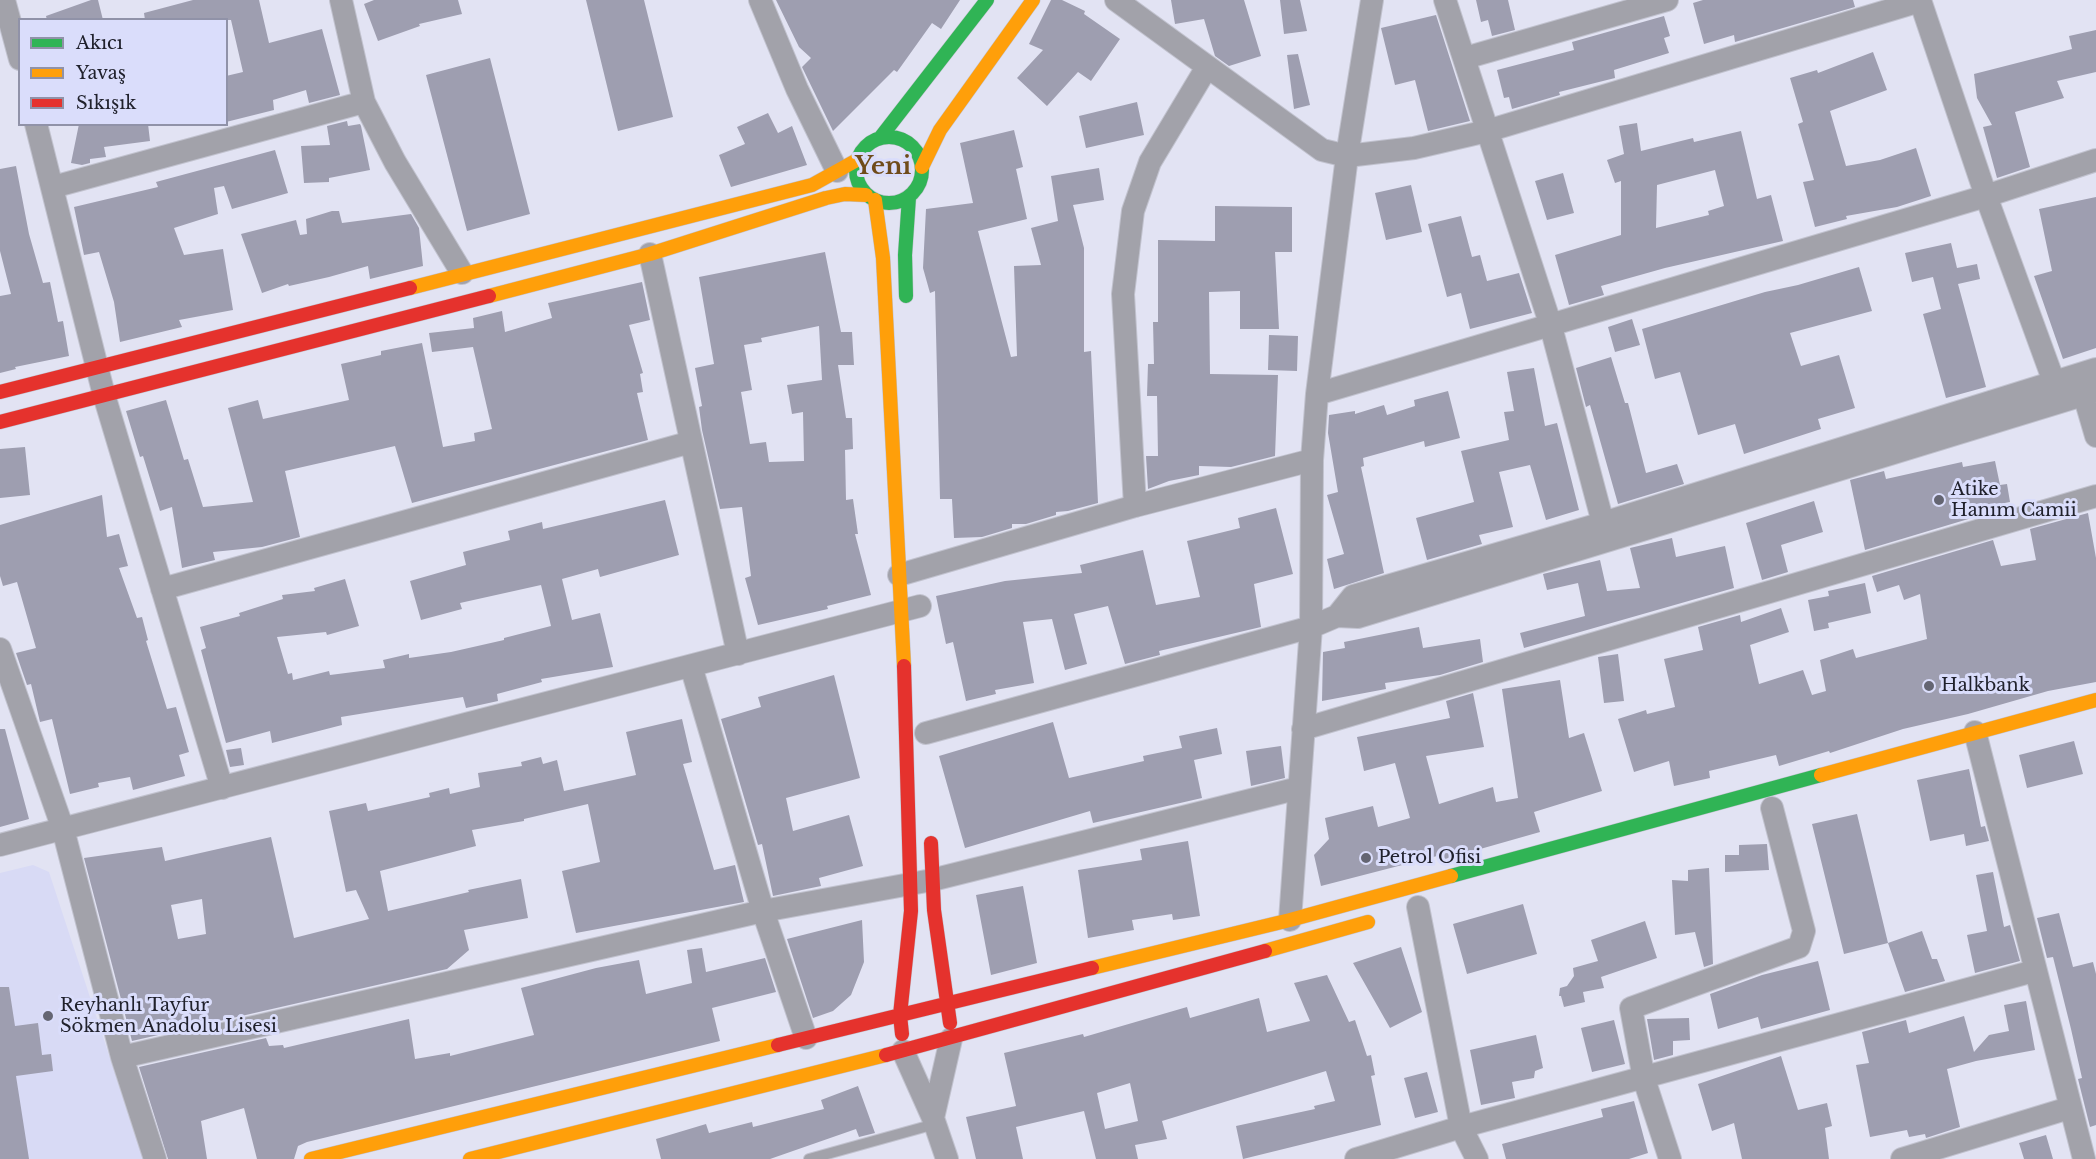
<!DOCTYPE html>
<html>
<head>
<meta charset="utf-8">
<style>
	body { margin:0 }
	#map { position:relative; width:2096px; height:1159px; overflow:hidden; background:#e2e3f3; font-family:"Libre Baskerville",serif }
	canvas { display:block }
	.legend { position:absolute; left:18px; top:18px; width:210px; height:108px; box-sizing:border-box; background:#daddfb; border:2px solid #9092a8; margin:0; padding:8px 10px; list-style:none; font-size:18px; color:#20212c }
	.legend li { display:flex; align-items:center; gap:12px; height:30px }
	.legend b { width:30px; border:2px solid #9092a8 }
</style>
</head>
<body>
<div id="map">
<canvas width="2096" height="1159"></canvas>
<ul class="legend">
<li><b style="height:8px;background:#30b455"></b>Akıcı</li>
<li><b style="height:8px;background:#ff9f0a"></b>Yavaş</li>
<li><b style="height:8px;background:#e5322d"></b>Sıkışık</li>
</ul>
</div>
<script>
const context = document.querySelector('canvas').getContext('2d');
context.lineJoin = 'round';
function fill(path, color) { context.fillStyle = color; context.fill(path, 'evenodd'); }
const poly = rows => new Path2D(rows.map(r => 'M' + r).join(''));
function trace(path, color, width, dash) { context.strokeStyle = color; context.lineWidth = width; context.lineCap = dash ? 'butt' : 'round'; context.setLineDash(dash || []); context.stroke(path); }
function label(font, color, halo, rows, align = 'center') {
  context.font = font + ' "Libre Baskerville",serif'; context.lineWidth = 6; context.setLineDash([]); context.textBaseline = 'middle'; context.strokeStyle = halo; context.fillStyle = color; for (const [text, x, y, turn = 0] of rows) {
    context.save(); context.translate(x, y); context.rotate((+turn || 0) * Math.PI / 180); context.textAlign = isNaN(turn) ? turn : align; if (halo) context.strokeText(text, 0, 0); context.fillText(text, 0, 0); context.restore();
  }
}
fill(poly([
	[33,865,49,872,143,1159,0,1159,0,873]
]), '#d8daf5');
fill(poly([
	[91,0,98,0,103,20,47,20,46,16],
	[193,0,259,0,269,43,322,29,340,95,309,103,306,90,273,100,274,110,226,122,226,76,243,72,231,20,145,20,144,13],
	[374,0,458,0,462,14,419,24,420,26,378,41,364,4],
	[586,0,644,0,673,117,618,131],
	[776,0,960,0,941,29,932,23,897,72,894,70,833,131,802,67,811,58,799,47],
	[1051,0,1062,0,1085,11,1084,14,1120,39,1091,81,1078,72,1047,106,1017,78,1043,50,1029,44],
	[1171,0,1244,0,1261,56,1229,66,1215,56,1204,19,1175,24],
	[1280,0,1300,0,1307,31,1284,34],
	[1476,0,1508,0,1515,30,1492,36,1488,20,1481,22],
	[1703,0,1853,0,1855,7,1735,42,1734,35,1704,44,1693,3],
	[1436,15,1470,121,1428,131,1415,80,1395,85,1381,28],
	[1664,16,1670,36,1664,38,1669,53,1614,70,1615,78,1559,92,1560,95,1512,109,1509,97,1504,98,1497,70,1574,50,1572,42],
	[2096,30,2096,72,2057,81,2064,98,2015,112,2030,167,1997,178,1983,127,1992,125,1977,98,1974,74,2072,49,2069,36],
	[1873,52,1887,90,1830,111,1846,166,1880,160,1916,148,1931,196,1897,207,1846,216,1847,219,1815,227,1803,182,1814,180,1798,124,1803,122,1790,78,1817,70,1818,73],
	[1298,54,1310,105,1294,109,1287,55],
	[490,58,530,214,467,231,426,75],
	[1137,102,1144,135,1086,148,1079,116],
	[768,113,778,133,792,126,807,165,731,187,719,155,745,144,737,127],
	[347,121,348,126,360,124,361,126,370,170,329,178,329,182,304,183,301,146,330,145,327,126],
	[1637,123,1641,151,1693,138,1694,142,1741,131,1757,199,1771,195,1783,241,1665,268,1601,286,1604,295,1569,305,1555,255,1621,235,1621,181,1615,183,1607,160,1624,154,1619,126],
	[1715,170,1724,206,1708,211,1709,215,1656,228,1657,185],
	[79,124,148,124,150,141,104,147,106,157,90,159,90,163,82,165,71,163],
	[1014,130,1023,167,1016,169,1027,219,978,231,1011,357,1017,356,1014,266,1041,265,1031,228,1058,221,1051,176,1099,168,1104,200,1073,205,1084,248,1084,352,1091,351,1098,503,1068,511,1056,512,1056,515,1026,524,1012,524,1012,528,982,537,954,538,952,499,940,499,935,291,930,293,923,268,926,209,973,203,960,143],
	[275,150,288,193,232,209,224,186,214,188,218,214,174,228,184,255,223,249,233,310,179,320,182,327,120,342,114,302,99,252,84,255,74,207,158,187,156,182],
	[16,166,29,234,43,283,50,282,58,322,63,321,69,356,15,367,16,369,0,373,0,296,11,294,0,251,0,169],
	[1563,173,1574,213,1547,220,1535,181],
	[1411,185,1422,232,1386,240,1375,193],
	[2096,197,2096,348,2063,359,2034,276,2052,271,2039,209],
	[1215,206,1292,207,1292,252,1275,252,1279,329,1240,329,1240,291,1209,292,1210,374,1278,375,1275,456,1231,467,1199,466,1199,475,1169,481,1148,489,1146,456,1158,456,1157,396,1147,396,1148,364,1154,364,1153,322,1158,322,1158,240,1215,241],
	[332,211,339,211,342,223,411,214,419,228,423,266,370,279,368,266,329,277,289,286,288,284,262,293,241,234,296,220,300,235,307,234,306,219],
	[1461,216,1472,257,1480,255,1487,281,1519,273,1532,313,1470,329,1461,293,1447,297,1428,224],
	[1951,243,1957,268,1977,264,1980,279,1958,284,1986,387,1946,398,1923,314,1941,309,1933,277,1912,282,1905,253],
	[825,252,841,332,852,332,854,365,838,365,846,418,852,418,853,449,845,450,846,500,853,499,858,534,855,534,871,595,827,606,828,609,758,625,745,578,751,576,742,507,720,509,702,430,699,407,702,406,695,368,714,364,699,277],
	[819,326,822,380,787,385,792,414,803,412,804,461,769,462,766,442,750,444,741,392,752,390,744,345,762,342,761,338],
	[1859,267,1872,311,1790,333,1801,366,1839,355,1855,408,1818,419,1821,429,1744,454,1735,424,1698,435,1680,372,1655,379,1642,329,1765,292,1798,285],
	[642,282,650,320,629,325,643,373,640,374,643,392,637,393,648,440,412,503,395,446,285,471,300,537,262,547,213,552,215,560,182,568,172,507,160,511,143,456,140,457,126,411,166,400,184,460,188,459,203,507,253,502,228,408,258,400,263,419,349,400,341,364,381,355,381,351,422,343,443,447,475,441,474,433,492,429,473,347,432,352,429,333,474,328,473,318,502,311,505,332,552,318,548,303],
	[1632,319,1640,345,1615,352,1608,327],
	[1269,335,1298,336,1297,371,1268,370],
	[1611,357,1625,403,1628,403,1646,473,1677,464,1684,484,1618,504,1590,405,1586,407,1576,368],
	[1534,368,1545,426,1557,423,1579,510,1546,520,1530,465,1499,472,1513,527,1479,535,1482,544,1427,560,1416,518,1474,502,1461,451,1509,440,1504,412,1514,411,1507,372],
	[1448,391,1460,438,1425,447,1424,441,1363,458,1364,466,1361,467,1384,573,1334,589,1327,559,1344,554,1327,495,1338,492,1328,433,1329,415,1355,411,1355,414,1384,405,1387,415,1415,406,1414,400],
	[25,447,30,495,0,498,0,449],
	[1995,461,2000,485,2007,484,2010,502,1973,509,1975,517,1865,550,1850,480,1884,471,1886,479,1962,462,1963,467],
	[102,495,107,537,119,534,128,566,119,568,137,618,142,617,148,640,146,641,167,709,176,707,189,752,179,755,185,776,133,790,130,777,98,783,99,787,70,794,52,719,40,722,31,684,27,685,16,653,36,648,17,582,3,586,0,576,0,525],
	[665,500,679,555,600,577,598,569,562,579,572,620,600,613,613,667,541,679,542,682,497,694,498,701,466,708,463,697,341,717,342,725,272,743,270,731,226,743,201,650,206,648,200,627,240,616,239,613,283,599,282,595,315,591,314,588,345,579,359,626,327,635,326,632,277,637,288,674,292,673,293,680,329,671,330,675,385,668,383,660,409,654,409,658,451,652,504,640,504,638,551,626,541,585,460,603,462,609,421,620,410,581,466,565,463,552,510,540,508,531,542,522,543,529],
	[1814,501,1823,532,1781,545,1788,572,1762,580,1746,523],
	[1276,508,1293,574,1254,584,1261,627,1159,651,1160,655,1125,664,1108,606,1074,614,1087,664,1065,670,1052,619,1023,622,1034,683,995,690,996,694,966,701,953,642,946,644,936,596,1005,581,1082,573,1080,565,1143,550,1156,605,1200,597,1187,541,1240,528,1238,518],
	[2088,513,2096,558,2096,682,2048,691,1968,714,1903,729,1830,753,1829,751,1779,766,1776,755,1709,771,1710,778,1674,786,1669,761,1634,772,1618,719,1646,710,1647,714,1675,707,1664,659,1703,650,1698,627,1740,615,1741,622,1781,608,1789,632,1750,645,1759,684,1803,670,1812,695,1826,691,1820,660,1853,649,1856,658,1927,639,1920,594,1904,600,1899,585,1877,592,1872,576,1993,540,2001,566,2036,560,2030,529],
	[1672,538,1676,557,1725,546,1734,588,1524,648,1520,633,1585,616,1578,583,1547,590,1543,574,1600,560,1607,591,1640,588,1630,548],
	[1865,583,1871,613,1828,623,1829,628,1814,631,1808,600,1829,596,1828,591],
	[1419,627,1423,648,1480,639,1483,662,1440,675,1385,683,1386,689,1322,701,1323,652,1345,648,1344,642],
	[1618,654,1624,701,1604,703,1598,657],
	[834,675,860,778,786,798,793,831,849,815,863,866,819,878,821,886,773,896,762,844,758,845,721,719,761,707,758,697],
	[1560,680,1569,738,1584,733,1602,791,1534,812,1540,832,1438,861,1437,856,1321,886,1314,855,1329,839,1325,818,1373,806,1378,827,1410,818,1395,763,1364,771,1357,737,1450,718,1446,701,1473,693,1484,747,1426,756,1439,804,1493,787,1496,802,1518,798,1502,689],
	[682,719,692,762,683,764,714,870,735,865,744,902,576,933,562,871,600,862,588,804,524,819,524,821,472,830,476,846,380,871,388,911,469,892,468,890,521,879,528,918,464,930,469,950,447,969,132,1041,84,858,162,847,165,861,271,837,294,938,369,919,356,890,346,892,329,811,366,803,368,811,430,797,429,793,449,788,450,794,480,787,478,773,522,766,521,762,541,757,543,764,557,760,564,791,636,775,626,732],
	[202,899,206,934,178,939,171,905],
	[1053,722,1069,778,1144,761,1143,756,1182,748,1179,736,1217,728,1222,754,1194,760,1202,798,1093,823,1090,811,965,848,939,756],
	[0,729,5,729,29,819,0,827],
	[2074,741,2083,774,2027,788,2019,755],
	[1281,746,1285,778,1251,786,1246,751],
	[241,748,244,765,230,767,226,750],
	[1969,769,1981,827,1985,826,1989,841,1966,846,1964,834,1930,841,1917,780],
	[1857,814,1888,943,1844,954,1812,824],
	[1188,841,1200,916,1173,920,1172,914,1132,920,1134,930,1088,938,1078,870,1142,860,1140,849],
	[1767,844,1769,870,1725,872,1725,855,1739,855,1739,845],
	[1709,868,1713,964,1704,967,1695,932,1675,935,1672,880,1688,881,1688,870],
	[1993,872,2004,927,2010,925,2020,961,1975,973,1967,935,1987,931,1976,875],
	[1023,886,1037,963,991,975,976,895],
	[1523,904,1537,954,1467,974,1453,924],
	[2059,913,2073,967,2093,962,2096,974,2096,1125,2090,1127,2078,1079,2082,1078,2071,1029,2053,957,2047,958,2037,918],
	[862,920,864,962,851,995,833,1011,813,1018,787,939],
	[1645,921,1657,958,1601,977,1604,988,1583,992,1585,1002,1564,1007,1561,996,1559,996,1560,988,1567,986,1574,976,1573,968,1598,961,1591,940],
	[1922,931,1932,959,1937,959,1945,981,1905,992,1888,943],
	[1401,947,1422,1012,1390,1028,1353,963],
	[702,948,706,972,765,958,776,992,712,1008,720,1041,307,1142,298,1146,294,1159,257,1159,244,1108,201,1121,207,1159,168,1159,139,1067,266,1038,269,1046,283,1045,284,1048,409,1019,415,1059,450,1053,450,1056,534,1035,521,988,596,968,639,960,646,994,692,983,687,950],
	[1818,961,1830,1010,1761,1029,1758,1017,1718,1029,1710,994,1762,975],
	[1327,975,1349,1022,1355,1020,1367,1056,1371,1055,1375,1075,1371,1076,1381,1125,1243,1159,1236,1126,1315,1109,1314,1106,1335,1101,1326,1071,1162,1121,1167,1139,1135,1145,1138,1159,1096,1159,1084,1111,1016,1127,1023,1159,976,1159,966,1117,1016,1106,1004,1053,1083,1034,1084,1037,1187,1007,1190,1018,1259,998,1267,1032,1310,1021,1294,983],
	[1130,1083,1138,1121,1105,1129,1097,1093],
	[0,987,9,987,15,1026,38,1023,42,1055,51,1054,53,1071,16,1076,29,1159,0,1159],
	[2026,1001,2035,1050,1976,1061,1947,1069,1960,1127,1926,1138,1925,1134,1909,1137,1907,1130,1870,1137,1856,1065,1869,1063,1862,1032,1906,1020,1909,1033,1964,1016,1974,1052,1989,1035,2009,1031,2004,1005],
	[1689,1018,1690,1040,1673,1041,1673,1055,1654,1060,1647,1019],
	[1614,1020,1625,1064,1592,1072,1581,1028],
	[1536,1035,1543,1068,1535,1071,1534,1078,1512,1082,1515,1098,1481,1105,1470,1050],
	[1781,1056,1798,1110,1827,1103,1832,1126,1825,1128,1829,1159,1742,1159,1734,1123,1712,1131,1698,1084],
	[1427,1072,1438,1112,1415,1118,1404,1078],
	[858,1086,875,1133,859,1137,856,1129,770,1159,661,1159,656,1139,706,1124,709,1133,752,1122,753,1127,824,1109,821,1100],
	[1634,1101,1648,1153,1629,1159,1506,1159,1502,1144,1603,1117,1601,1109],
	[2046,1135,2053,1159,2024,1159,2019,1143]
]), '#9e9eb0');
const lane = poly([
	[809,1159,935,1124]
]);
const street = poly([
	[4,0,20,59],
	[341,0,364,102,395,162,462,273],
	[760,0,797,89,837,171],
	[1116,0,1322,150,1347,156,1414,148,1487,131,1920,1],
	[1445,0,1550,323,1603,523],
	[1920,0,1986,196,2054,382,2084,395,2096,436],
	[1465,58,1667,0],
	[36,124,104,395,222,788],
	[53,187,364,102],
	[650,254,738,654],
	[1317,394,1986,196,2096,160],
	[1135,506,1123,294,1133,211,1150,162,1207,67],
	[899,575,1135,506,1312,460],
	[162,589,691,442],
	[1337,616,1358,617,2096,391],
	[0,649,63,829,122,1057,155,1159],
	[691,666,763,911,806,1038],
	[1303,729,2096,496],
	[1975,732,2084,1159],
	[926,733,1311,627,1337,616,1353,596,1603,523,2096,369],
	[0,845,920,606],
	[1418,907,1461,1127,1477,1159],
	[1290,920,1311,627,1312,460,1317,394,1347,156,1372,0],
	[903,1051,933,1118,947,1159],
	[122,1057,763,911,932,880,1299,788],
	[933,1118,951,1039],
	[1356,1159,1461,1127,2034,971],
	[1670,1159,1644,1079,1631,1008,1799,947,1804,931,1772,808],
	[1902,1159,2069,1108]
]);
const fast = poly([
	'856 170a33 33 0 1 1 66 0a33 33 0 1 1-66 0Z',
	[880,138,987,0],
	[906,296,905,255,909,197],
	[1451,876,1821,775]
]);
const slow = poly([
	[922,167,940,130,1033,0],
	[875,200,883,258,904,666],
	[410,288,812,185,857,160],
	[489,296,650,254,826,198,845,194,866,195],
	[1821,775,2096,700],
	[1265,951,1368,922],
	[1092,968,1290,920,1451,876],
	[311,1159,778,1045],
	[470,1159,886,1055]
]);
const jam = poly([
	[0,392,410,288],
	[0,422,489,296],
	[931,843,934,910,950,1023],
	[902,1034,900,1015,911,911,904,666],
	[778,1045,1092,968],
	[886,1055,1265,951]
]);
trace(lane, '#c1c2ce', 12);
trace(street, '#c1c2ce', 24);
trace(fast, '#c1c2ce', 15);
trace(slow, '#c1c2ce', 15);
trace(jam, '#c1c2ce', 15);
trace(lane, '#a2a2aa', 10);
trace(street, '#a2a2aa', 22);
trace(fast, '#30b455', 14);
trace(slow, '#ff9f0a', 14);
trace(jam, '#e5322d', 14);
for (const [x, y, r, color] of [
	[1939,500,6,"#646572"],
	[1929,686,6,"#646572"],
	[1366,858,6,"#646572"],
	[48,1016,6,"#646572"]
]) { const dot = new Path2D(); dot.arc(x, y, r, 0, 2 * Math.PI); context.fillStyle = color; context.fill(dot); trace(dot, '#daddfb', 2); }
label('18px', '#20212c', '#daddfb', [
	["Atike",1951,490],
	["Hanım Camii",1951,511],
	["Halkbank",1941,686],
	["Petrol Ofisi",1378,858],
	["Reyhanlı Tayfur",60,1006],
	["Sökmen Anadolu Lisesi",60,1027]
], 'left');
label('bold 24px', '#6f4b1a', '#daddfb', [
	["Yeni",883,167]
]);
</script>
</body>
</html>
